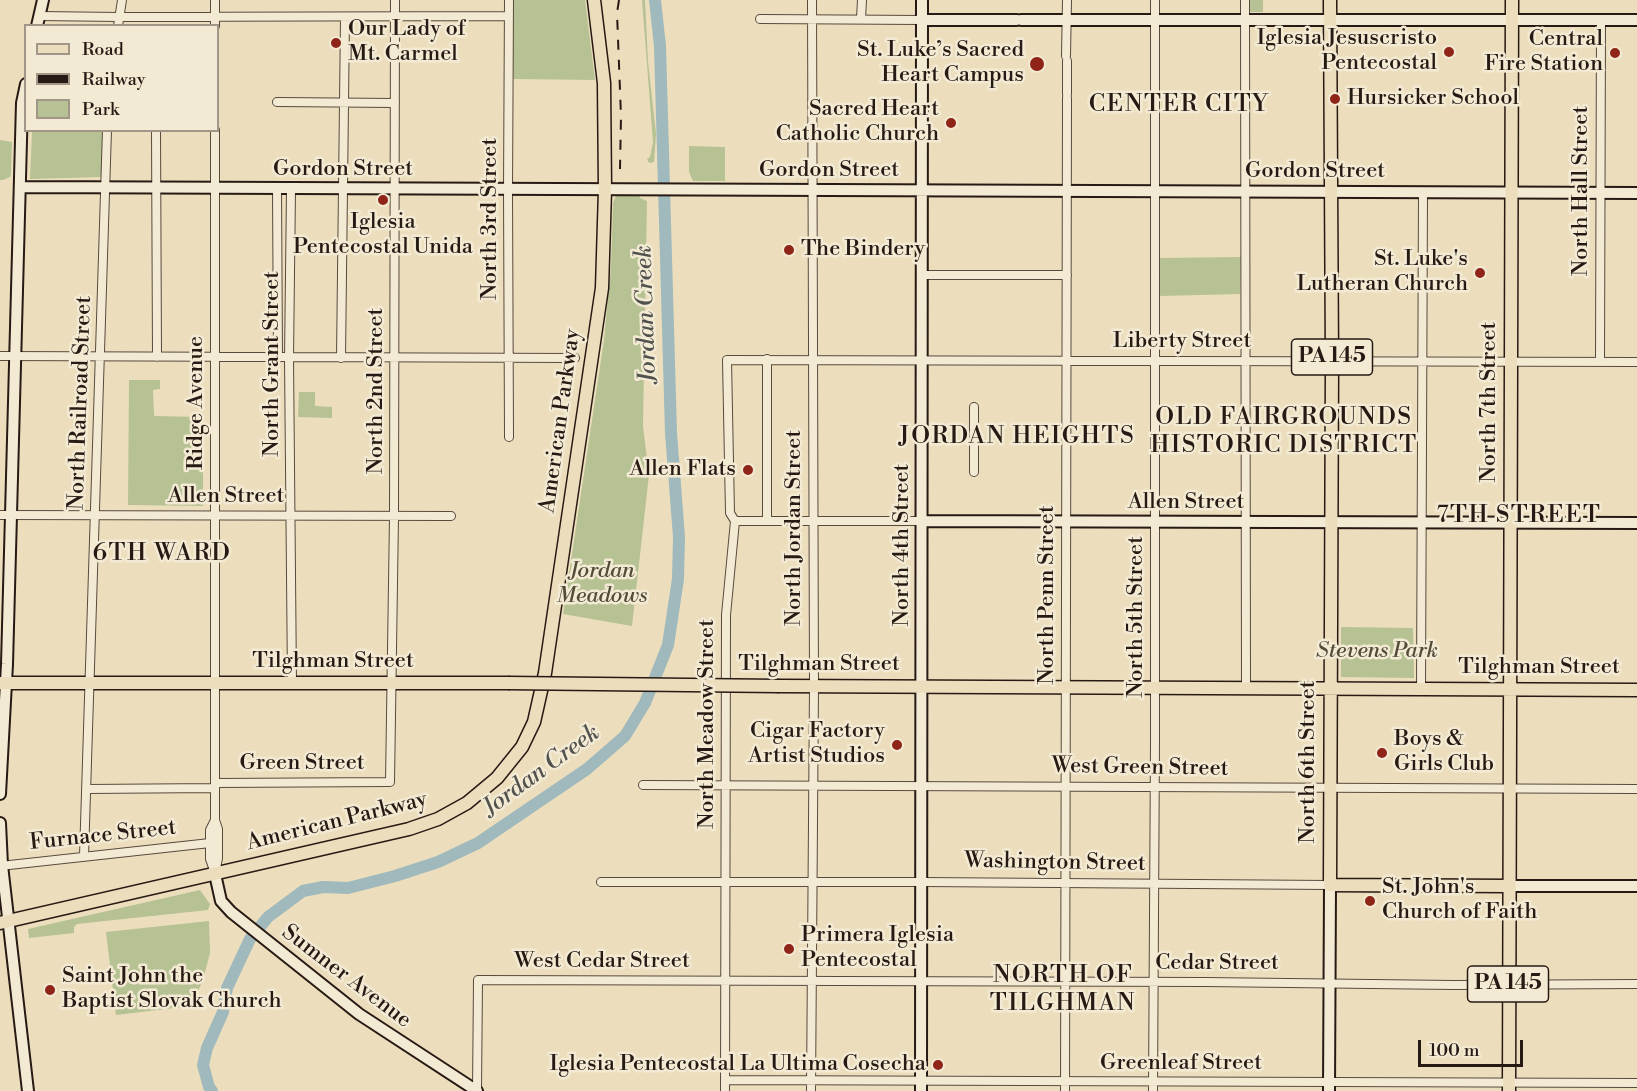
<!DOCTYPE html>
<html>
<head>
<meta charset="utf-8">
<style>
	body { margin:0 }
	#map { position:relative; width:1637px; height:1091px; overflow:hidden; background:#ecdebd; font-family:"Libre Bodoni",serif }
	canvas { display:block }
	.legend { position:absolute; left:24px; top:24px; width:195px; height:108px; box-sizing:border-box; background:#f3ead4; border:2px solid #a19687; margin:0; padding:8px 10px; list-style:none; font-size:18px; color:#271913 }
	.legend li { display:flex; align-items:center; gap:12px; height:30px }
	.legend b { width:30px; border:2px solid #a19687 }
	.scale { position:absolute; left:1418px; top:1040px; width:105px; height:27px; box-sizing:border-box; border:3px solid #271913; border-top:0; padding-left:8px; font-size:18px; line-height:21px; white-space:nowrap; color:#271913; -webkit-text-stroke:4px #f3ead4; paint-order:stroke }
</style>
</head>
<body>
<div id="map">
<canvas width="1637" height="1091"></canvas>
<ul class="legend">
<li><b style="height:8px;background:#ecdebd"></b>Road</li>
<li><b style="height:8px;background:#271913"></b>Railway</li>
<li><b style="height:16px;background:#b6c293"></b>Park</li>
</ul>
<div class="scale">100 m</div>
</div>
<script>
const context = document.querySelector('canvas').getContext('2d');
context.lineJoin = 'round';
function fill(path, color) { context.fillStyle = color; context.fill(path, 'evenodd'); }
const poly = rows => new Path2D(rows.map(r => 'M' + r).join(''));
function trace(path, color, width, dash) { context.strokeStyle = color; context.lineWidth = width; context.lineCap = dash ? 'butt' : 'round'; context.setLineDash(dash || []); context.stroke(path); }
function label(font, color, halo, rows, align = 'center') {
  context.font = font + ' "Libre Bodoni",serif'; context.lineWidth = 5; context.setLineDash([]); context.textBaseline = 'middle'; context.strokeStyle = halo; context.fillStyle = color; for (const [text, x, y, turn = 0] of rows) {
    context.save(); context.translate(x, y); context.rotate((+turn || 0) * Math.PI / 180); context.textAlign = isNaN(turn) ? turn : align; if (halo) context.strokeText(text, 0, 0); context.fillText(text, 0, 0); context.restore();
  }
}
fill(poly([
	[513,0,585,0,595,80,513,79],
	[642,0,645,0,648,61,656,134,654,162,649,163,647,159,650,157,653,142],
	[1247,0,1263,0,1263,12,1247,12],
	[32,131,103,131,102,177,30,179],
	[0,140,12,142,11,174,10,177,3,180,0,180],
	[689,146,725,147,725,181,693,181,689,172],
	[620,195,640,195,640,198,647,201,643,426,649,475,632,626,563,614,604,340,611,267,613,203,616,196],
	[1241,257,1240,294,1160,296,1159,258],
	[129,380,160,380,160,389,153,390,154,416,203,417,203,506,128,505],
	[299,392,315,392,315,406,332,407,332,418,298,417],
	[1341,627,1413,628,1414,678,1341,677],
	[200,890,210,904,208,910,77,924,74,927,74,933,29,938,28,929],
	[209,921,210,953,203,980,191,1006,116,1015,106,932]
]), '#b6c293');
trace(poly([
	[212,1091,209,1087,203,1065,207,1048,223,1012,227,988,250,939,268,917,303,891,323,887,348,888,395,876,438,862,478,843,587,769,625,736,645,703,668,645,678,579,679,537,671,433,660,46,655,0]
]), '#9fb9bc', 12);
const street = poly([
	[1245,0,1246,688],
	[39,16,119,17,509,16],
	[760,19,922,20],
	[861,19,862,0],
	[118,26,122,0],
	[215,26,215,0],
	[1066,56,1067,0],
	[1067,61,1067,94],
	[277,102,395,103],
	[156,130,157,357],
	[215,130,215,820,218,829,218,858,215,874],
	[277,189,278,358],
	[291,189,289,358,292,683],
	[922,275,1067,275],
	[0,356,575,358],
	[341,358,345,17],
	[767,359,767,521],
	[1600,362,1601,21],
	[509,437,508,190,509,0],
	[974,472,974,407],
	[0,515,451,516],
	[735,521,922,521],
	[1421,689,1423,193],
	[215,783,390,782,394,517,395,0],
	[643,785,1637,789],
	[86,789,215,788],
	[215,820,210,830,210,859,215,873],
	[84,856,107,130],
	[0,866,210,843],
	[601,882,922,882,1330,885],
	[725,1080,1637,1083],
	[477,1091,478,980,1205,982,1454,985,1637,984],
	[725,1091,726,615,735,521,730,513,727,360,1637,362],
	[811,1091,814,686,812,0],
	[1065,1091,1067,98],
	[1153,1091,1155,740,1155,0]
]);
const secondary = poly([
	[922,20,1017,20],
	[1021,20,1637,20],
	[37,26,43,0],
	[20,187,1637,193],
	[922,521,1637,523],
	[0,794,7,664,22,103,26,84],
	[0,823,2,865,28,1091],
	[215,874,221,901,231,912,359,1014,477,1091],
	[1509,886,1637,886],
	[921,1091,922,0],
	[1329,1091,1330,885]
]);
const primary = poly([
	[1330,0,1332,361,1330,885,1509,886],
	[0,683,508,683],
	[779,686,1637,690],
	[0,923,409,829,438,819,467,803,497,778,522,747,534,722,545,673,602,288,605,190,604,83,594,0],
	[1509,1091,1512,0]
]);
trace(street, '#584a3e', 10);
trace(secondary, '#271913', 14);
trace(primary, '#271913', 15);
trace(street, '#f3ead4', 8);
trace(secondary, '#f3ead4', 10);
trace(primary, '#ecdebd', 12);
trace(poly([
	[619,0,617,13,621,116,620,169]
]), '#271913', 2, [10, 10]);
const primaryBridge = poly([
	[508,683,779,686]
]);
trace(primaryBridge, '#271913', 15, []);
trace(primaryBridge, '#ecdebd', 12);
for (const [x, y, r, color] of [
	[336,43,6,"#8f2418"],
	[1449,52,6,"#8f2418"],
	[1615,53,6,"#8f2418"],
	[1037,64,8,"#8f2418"],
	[1335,99,6,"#8f2418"],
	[951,123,6,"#8f2418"],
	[383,200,6,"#8f2418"],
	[789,250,6,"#8f2418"],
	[1480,273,6,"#8f2418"],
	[748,470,6,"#8f2418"],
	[897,745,6,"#8f2418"],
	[1382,753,6,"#8f2418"],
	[1370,901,6,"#8f2418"],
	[789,949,6,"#8f2418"],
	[50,990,6,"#8f2418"],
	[938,1065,6,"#8f2418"]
]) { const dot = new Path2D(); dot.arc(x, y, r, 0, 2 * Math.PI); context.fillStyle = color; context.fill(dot); trace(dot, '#f3ead4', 2); }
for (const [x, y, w] of [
	[1332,357,81],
	[1508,984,81]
]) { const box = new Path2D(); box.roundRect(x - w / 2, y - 18, w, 36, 4.5); context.fillStyle = '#f3ead4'; context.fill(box); trace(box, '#271913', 1.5); }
label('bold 21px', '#271913', null, [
	["PA 145",1332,357],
	["PA 145",1508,984]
]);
label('22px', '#271913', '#f3ead4', [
	["Our Lady of",348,30,"left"],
	["Mt. Carmel",348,55,"left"],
	["Iglesia Jesuscristo",1437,39],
	["Pentecostal",1437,64],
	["Central",1603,40],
	["Fire Station",1603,65],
	["St. Luke’s Sacred",1024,51],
	["Heart Campus",1024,76],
	["Hursicker School",1347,99,"left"],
	["Sacred Heart",939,110],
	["Catholic Church",939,135],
	["Iglesia",383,223,"center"],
	["Pentecostal Unida",383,248,"center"],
	["The Bindery",801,250,"left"],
	["St. Luke's",1468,260],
	["Lutheran Church",1468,285],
	["Allen Flats",736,470],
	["Cigar Factory",885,732],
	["Artist Studios",885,757],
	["Boys &",1394,740,"left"],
	["Girls Club",1394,765,"left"],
	["St. John's",1382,888,"left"],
	["Church of Faith",1382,913,"left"],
	["Primera Iglesia",801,936,"left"],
	["Pentecostal",801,961,"left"],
	["Saint John the",62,977,"left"],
	["Baptist Slovak Church",62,1002,"left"],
	["Iglesia Pentecostal La Ultima Cosecha",926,1065]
], 'right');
label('22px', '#271913', '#f3ead4', [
	["Gordon Street",343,170],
	["Gordon Street",829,171],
	["Gordon Street",1315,172],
	["North Hall Street",1582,191,-90],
	["North 3rd Street",491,219,-90],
	["Liberty Street",1182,342],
	["North Grant Street",273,364,-90],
	["North 2nd Street",377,391,-90],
	["North 7th Street",1490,402,-90],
	["North Railroad Street",81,403,-88],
	["Ridge Avenue",197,403,-90],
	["American Parkway",561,421,-82],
	["Allen Street",226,497],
	["Allen Street",1186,503],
	["North Jordan Street",795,528,-90],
	["North 4th Street",903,545,-90],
	["North Penn Street",1048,595,-90],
	["North 5th Street",1137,617,-90],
	["Tilghman Street",333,662],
	["Tilghman Street",819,665],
	["Tilghman Street",1539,668],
	["North Meadow Street",708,724,-90],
	["North 6th Street",1309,762,-90],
	["Green Street",302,764],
	["West Green Street",1140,768,1],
	["American Parkway",337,822,-14],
	["Furnace Street",103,836,-6],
	["Washington Street",1055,863,1],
	["West Cedar Street",602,962],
	["Cedar Street",1217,964],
	["Sumner Avenue",346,977,37],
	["Greenleaf Street",1181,1064]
]);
label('italic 22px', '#524c39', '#f3ead4', [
	["Jordan",602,572],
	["Meadows",602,597],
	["Stevens Park",1377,652]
]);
context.letterSpacing = '1.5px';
label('24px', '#271913', '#f3ead4', [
	["CENTER CITY",1179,105],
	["OLD FAIRGROUNDS",1284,418],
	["HISTORIC DISTRICT",1284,446],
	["JORDAN HEIGHTS",1017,437],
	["7TH STREET",1519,516],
	["6TH WARD",162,554],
	["NORTH OF",1063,976],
	["TILGHMAN",1063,1004]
]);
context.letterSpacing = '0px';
label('italic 24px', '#51514e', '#f3ead4', [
	["Jordan Creek",647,314,-92],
	["Jordan Creek",542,771,-36]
]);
</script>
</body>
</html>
